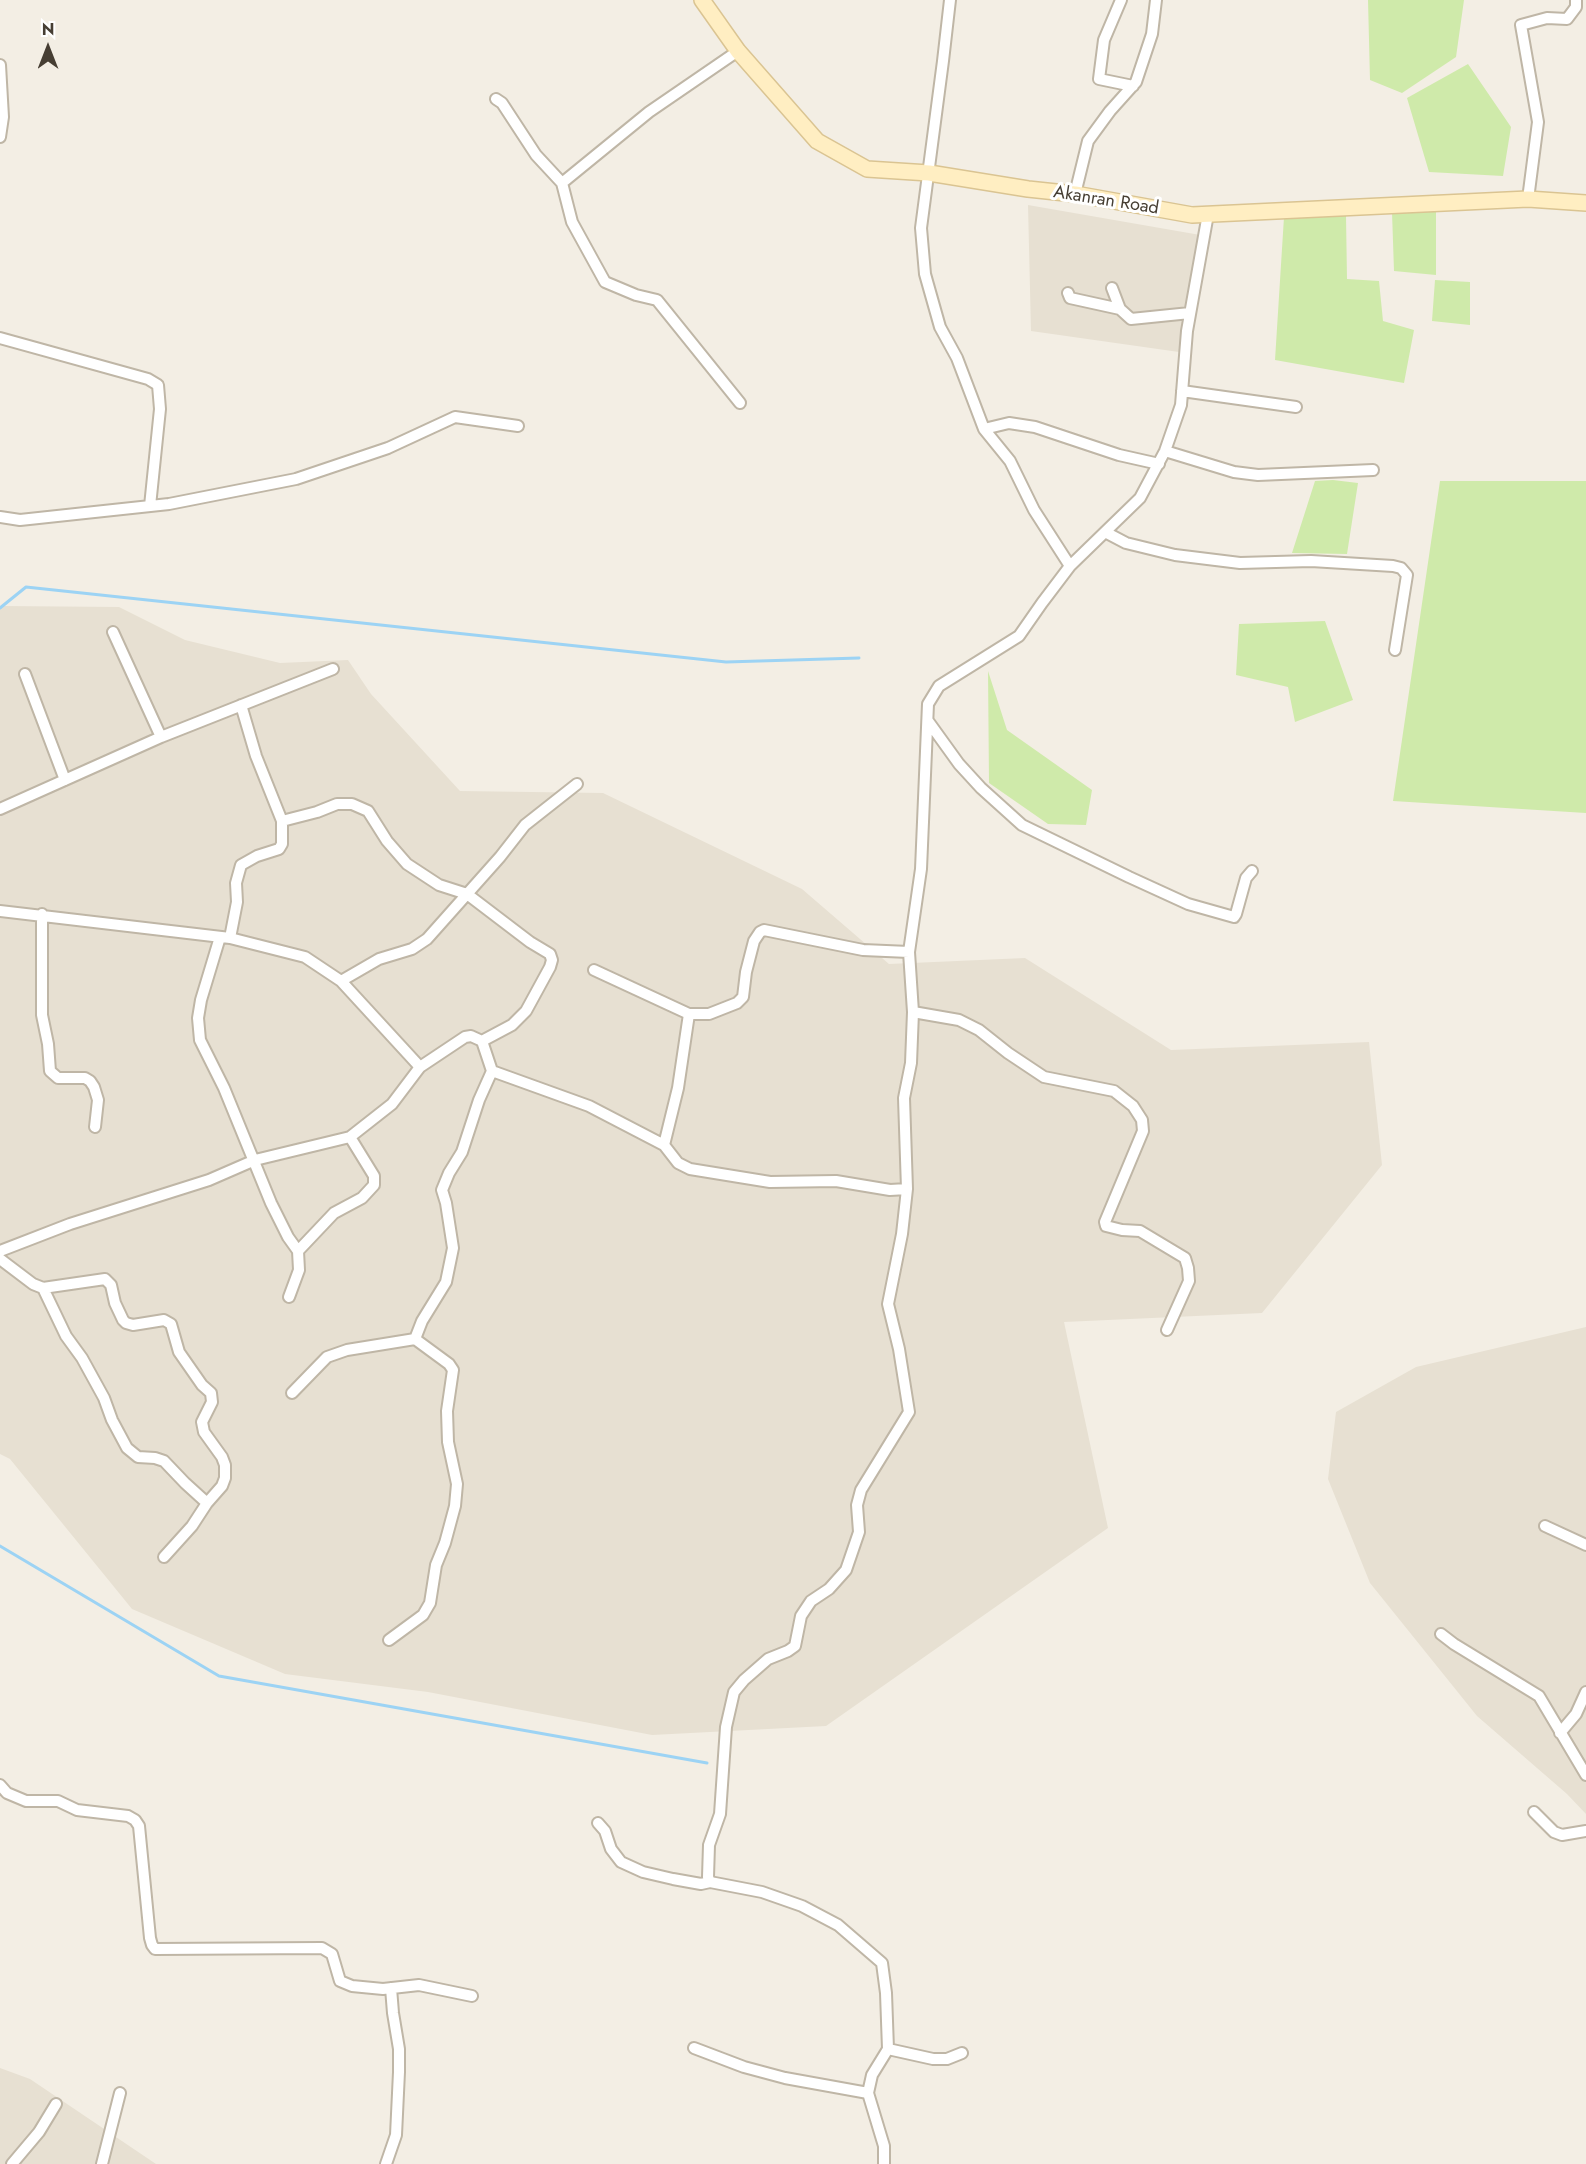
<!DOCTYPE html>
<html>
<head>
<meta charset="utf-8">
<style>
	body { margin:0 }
	#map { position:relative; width:1586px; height:2164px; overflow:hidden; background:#f3eee4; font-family:Jost,sans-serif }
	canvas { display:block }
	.north { position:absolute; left:18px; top:18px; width:60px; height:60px; -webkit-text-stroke:4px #fff; paint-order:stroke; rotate:0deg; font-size:16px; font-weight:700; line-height:24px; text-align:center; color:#463e33 }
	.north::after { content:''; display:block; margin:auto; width:21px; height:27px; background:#463e33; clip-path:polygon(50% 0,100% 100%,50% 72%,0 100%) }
</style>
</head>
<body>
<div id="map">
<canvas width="1586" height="2164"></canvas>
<div class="north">N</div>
</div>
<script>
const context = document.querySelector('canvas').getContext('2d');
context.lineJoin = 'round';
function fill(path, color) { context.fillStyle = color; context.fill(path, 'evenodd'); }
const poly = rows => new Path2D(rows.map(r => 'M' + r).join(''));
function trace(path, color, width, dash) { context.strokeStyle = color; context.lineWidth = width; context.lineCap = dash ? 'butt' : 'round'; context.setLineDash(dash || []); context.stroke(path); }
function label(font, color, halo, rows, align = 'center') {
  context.font = font + ' Jost,sans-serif'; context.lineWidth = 6; context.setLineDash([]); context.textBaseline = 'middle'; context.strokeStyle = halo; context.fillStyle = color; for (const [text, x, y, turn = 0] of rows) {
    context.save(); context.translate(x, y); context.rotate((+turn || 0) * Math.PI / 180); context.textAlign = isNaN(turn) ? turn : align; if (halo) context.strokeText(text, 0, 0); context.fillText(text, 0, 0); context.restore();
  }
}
fill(poly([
	[1028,205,1206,236,1186,353,1031,331],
	[3,606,119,607,185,640,280,663,348,660,371,694,460,791,603,793,802,889,889,964,1025,958,1171,1050,1369,1042,1382,1165,1262,1313,1064,1322,1108,1528,826,1726,652,1735,428,1692,285,1674,132,1609,10,1459,0,1454,0,609],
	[1586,1327,1586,1814,1567,1794,1477,1716,1370,1583,1328,1479,1336,1412,1416,1367],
	[0,2068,30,2079,156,2164,0,2164]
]), '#e7e0d2');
fill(poly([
	[1368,0,1464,0,1456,57,1402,93,1370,80],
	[1468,64,1511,127,1503,176,1429,172,1407,98],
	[1392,212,1436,212,1436,275,1394,271],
	[1346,216,1347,279,1379,281,1383,321,1414,330,1404,383,1275,360,1284,217],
	[1435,280,1470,282,1470,325,1432,321],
	[1333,480,1358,483,1347,554,1292,553,1315,481],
	[1440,481,1586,481,1586,813,1393,801],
	[1325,621,1353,700,1295,722,1288,687,1236,675,1239,624],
	[988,671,1007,730,1092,790,1086,825,1048,824,989,783]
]), '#cfeaaa');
trace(poly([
	[0,608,26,587,726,662,859,658],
	[0,1546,219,1676,707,1763]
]), '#9cd3f4', 3);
const minor = poly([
	[950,0,943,61,921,228,925,274,940,327,957,358,984,429],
	[1121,0,1104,40,1099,79,1133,86],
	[0,65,3,117,0,137],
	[496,99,502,103,536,155,562,183,572,222,605,282,636,295,657,300,740,403],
	[562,183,649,112,738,51],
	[1075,194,1088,141,1110,111,1136,82,1152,34,1156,0],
	[1528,199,1538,122,1521,25,1547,18,1567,19,1576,7,1576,0],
	[1112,288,1120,309,1131,319,1190,313],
	[1068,293,1070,298,1120,309],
	[0,338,148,379,158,385,160,409,150,506],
	[1182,391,1296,407],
	[1165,451,1234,472,1258,475,1373,470],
	[0,517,20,520,169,504,296,479,388,448,455,417,518,426],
	[1105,532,1126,543,1175,555,1240,563,1311,561,1393,566,1401,568,1407,575,1395,650],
	[1070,566,1034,510,1010,461,984,429,1009,423,1035,427,1119,455,1159,464],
	[113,632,161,737],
	[25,674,65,780],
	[928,721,959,764,981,788,1022,825,1129,877,1188,904,1234,917,1236,914,1246,878,1252,871],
	[0,809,161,737,333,669],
	[282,821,317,812,337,804,352,804,368,811,387,841,407,864,439,885,467,894,530,942,550,954,552,960,550,967,526,1011,512,1025,482,1041],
	[0,911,230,938,305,957,341,981,420,1067,465,1037,471,1036,482,1041,492,1071,589,1106,664,1145,678,1163,690,1169,770,1182,836,1181,890,1190,907,1189],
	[42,914,42,1015,48,1044,50,1071,58,1078,85,1078,90,1081,94,1087,98,1100,95,1127],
	[220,937,201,1000,198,1018,200,1040,224,1088,271,1203,288,1237,298,1251,299,1270,289,1297],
	[230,938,237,902,236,883,241,865,257,856,279,849,282,844,282,821,256,756,241,705],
	[594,970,689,1014,709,1014,737,1003,743,997,746,972,754,941,760,932,764,930,863,950,909,952],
	[341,981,379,959,412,949,427,939,500,857,525,825,577,784],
	[913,1012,959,1020,979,1030,1008,1053,1044,1077,1114,1091,1133,1106,1142,1120,1143,1131,1105,1222,1106,1226,1122,1230,1140,1231,1185,1258,1188,1268,1189,1281,1167,1330],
	[664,1145,678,1088,689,1014],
	[0,1251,70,1224,209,1180,255,1160,350,1137,392,1104,420,1067],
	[298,1251,334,1213,362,1198,374,1185,374,1176,350,1137],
	[0,1259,33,1284,43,1288,105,1279,111,1285,115,1303,123,1320,126,1323,133,1325,164,1320,171,1324,179,1352,202,1385,211,1393,212,1402,202,1422,204,1432,222,1457,225,1465,225,1478,222,1486,207,1503,192,1526,164,1557],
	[43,1288,66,1336,82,1358,104,1398,112,1420,127,1448,138,1457,155,1458,164,1461,185,1483,207,1503],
	[292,1393,327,1357,347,1350,415,1339],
	[1545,1526,1586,1545],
	[1441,1634,1454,1644,1539,1696,1586,1775],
	[389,1640,423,1615,430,1603,436,1565,445,1543,455,1506,457,1484,448,1442,447,1411,453,1370,449,1364,415,1339,422,1321,446,1282,453,1248,446,1203,442,1190,449,1173,462,1152,479,1100,492,1071],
	[1560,1733,1576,1714,1586,1692],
	[0,1785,7,1793,26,1801,58,1801,77,1810,128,1816,135,1820,139,1826,150,1938,152,1945,155,1949,322,1948,332,1954,340,1981,352,1986,383,1989,419,1985,472,1996],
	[1534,1812,1554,1832,1562,1835,1586,1831],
	[598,1823,605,1831,611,1849,621,1862,643,1872,673,1879,701,1884,710,1882],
	[694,2048,744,2067,785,2078,868,2093],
	[888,2049,933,2059,947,2059,962,2053],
	[12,2164,39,2132,56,2104],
	[102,2164,120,2093],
	[386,2164,396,2135,399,2072,399,2049,393,2013,391,1988],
	[884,2164,884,2146,868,2093,872,2075,888,2049,886,1993,882,1963,838,1925,802,1906,762,1892,710,1882,708,1877,709,1845,720,1814,726,1727,734,1692,744,1680,768,1659,788,1651,795,1646,801,1616,811,1601,829,1589,846,1570,859,1532,857,1505,861,1490,909,1412,899,1349,888,1304,902,1234,907,1189,904,1098,911,1063,913,1012,909,952,921,869,928,704,939,686,1019,636,1042,603,1070,566,1140,498,1165,451,1181,405,1187,331,1208,214]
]);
const secondary = poly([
	[702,0,738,51,817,141,867,169,929,173,1028,189,1075,194,1192,215,1528,199,1586,203]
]);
trace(minor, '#bfb6a6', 14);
trace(secondary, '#dac492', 18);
trace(minor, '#fff', 10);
trace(secondary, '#ffeec2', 15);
label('18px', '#463e33', '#fff', [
	["Akanran Road",1106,201,9]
]);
</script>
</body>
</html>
